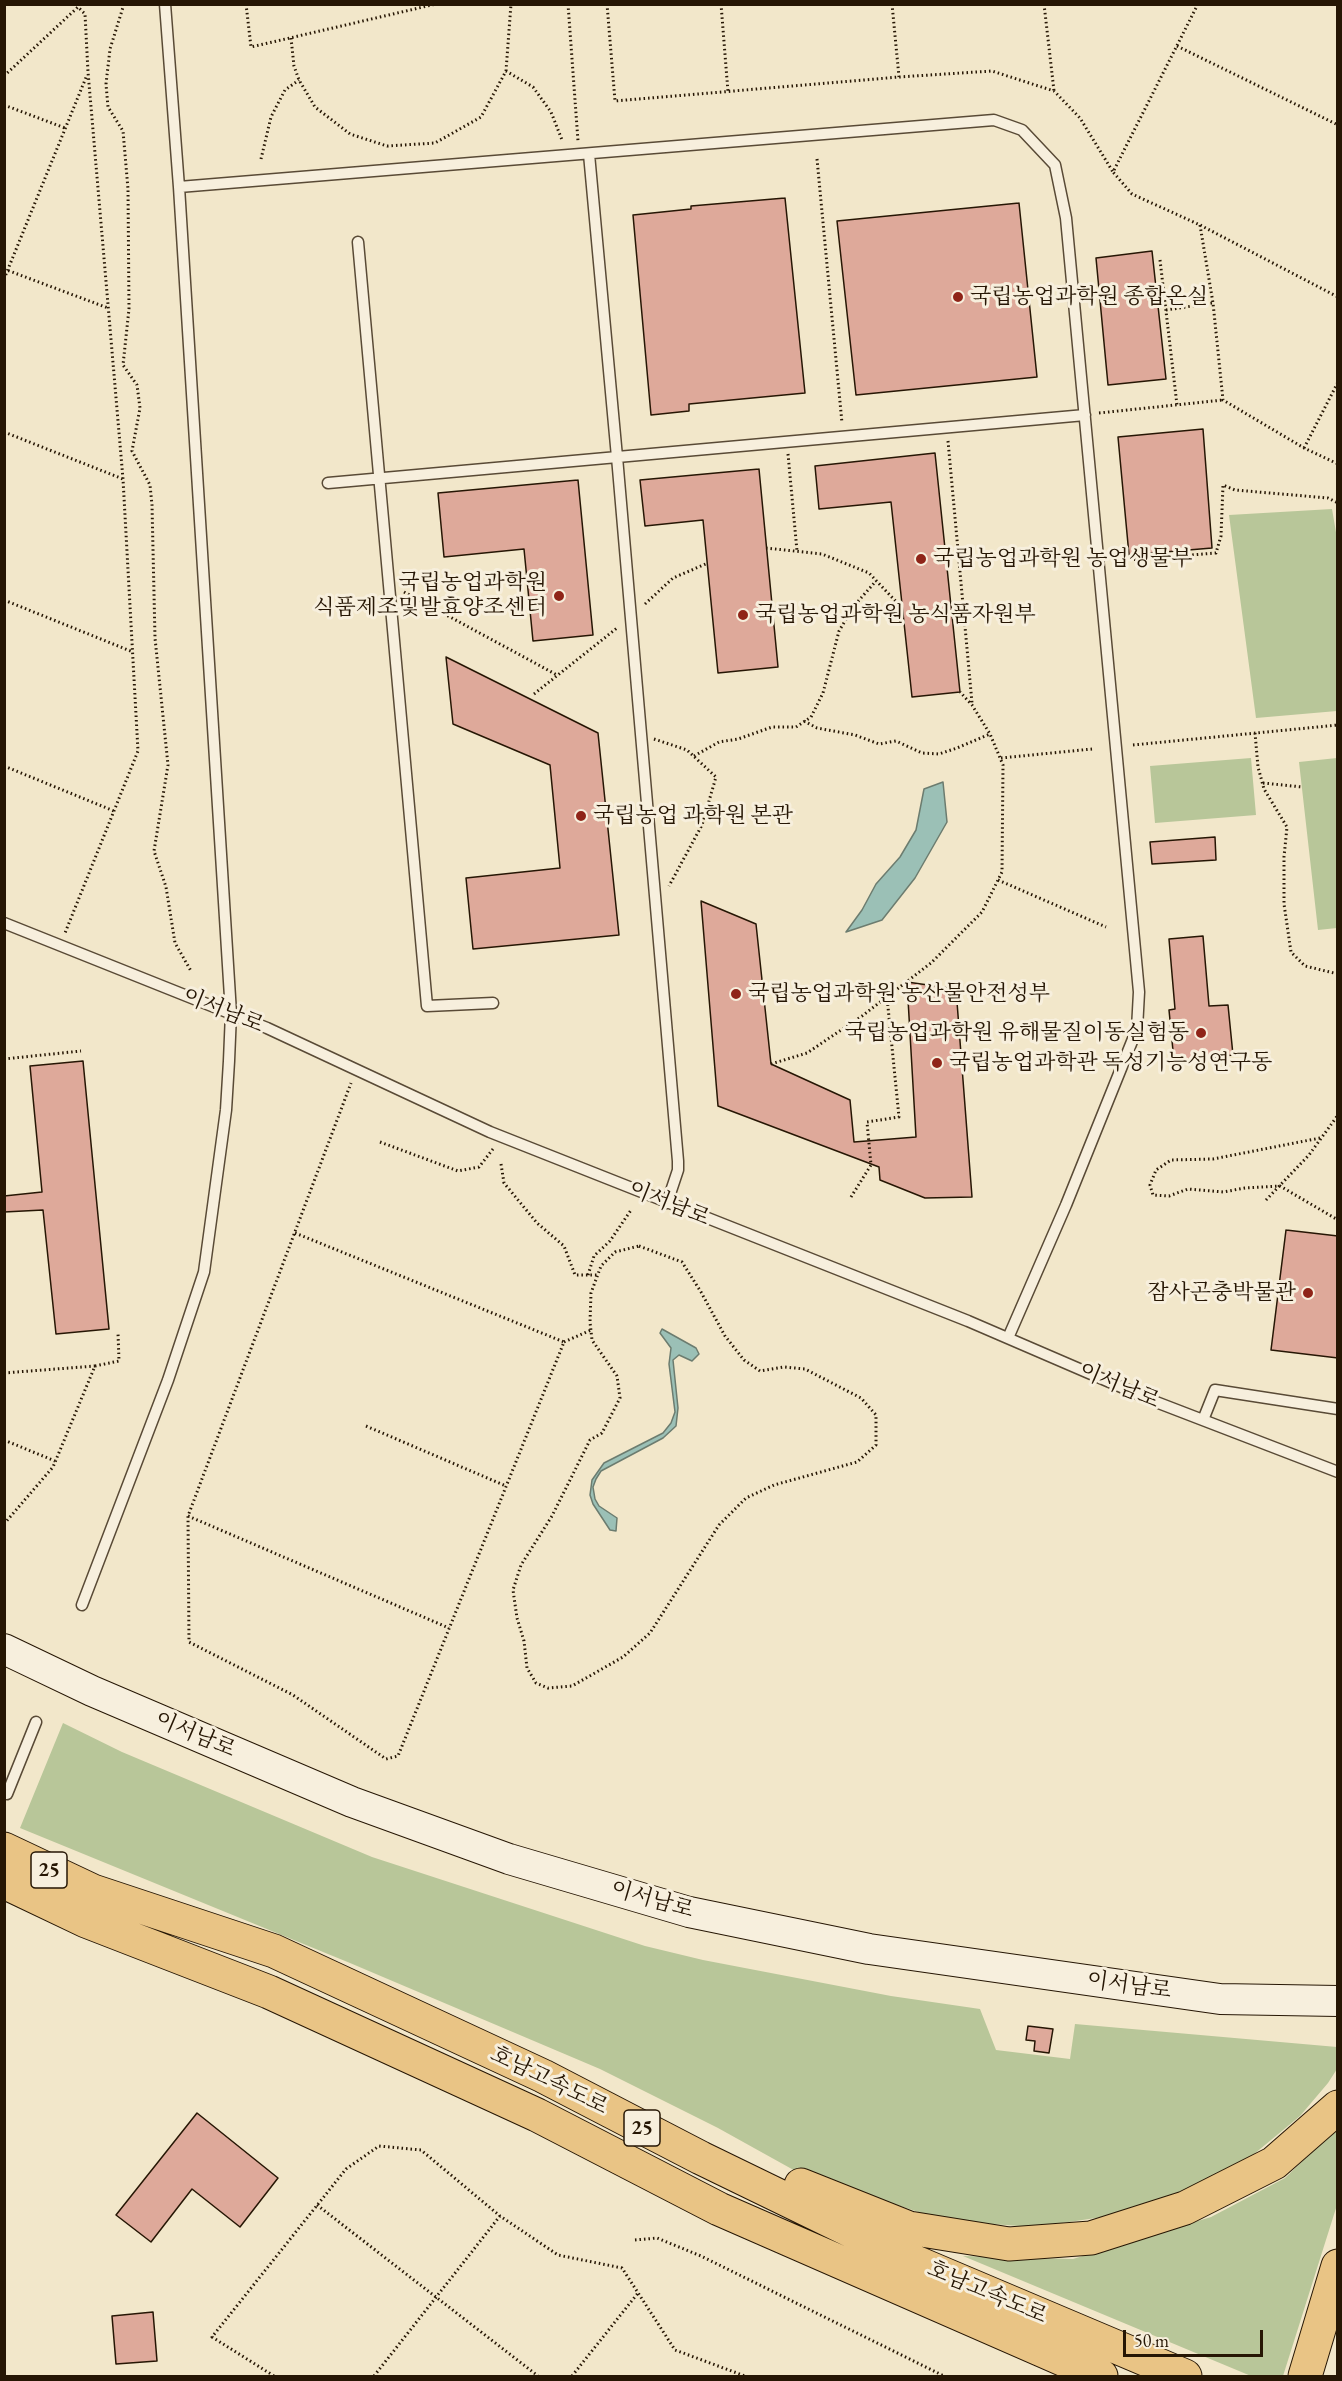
<!DOCTYPE html>
<html>
<head>
<meta charset="utf-8">
<style>
	body { margin:0 }
	#map { position:relative; width:1342px; height:2381px; overflow:hidden; background:#f2e7ca; font-family:"EB Garamond",serif }
	canvas { display:block }
	.frame { position:absolute; inset:0; border:6px solid #261604; pointer-events:none }
	.scale { position:absolute; left:1123px; top:2330px; width:140px; height:27px; box-sizing:border-box; border:3px solid #261604; border-top:0; padding-left:8px; font-size:18px; line-height:21px; white-space:nowrap; color:#261604; -webkit-text-stroke:4px #f7efdd; paint-order:stroke }
</style>
</head>
<body>
<div id="map">
<canvas width="1342" height="2381"></canvas>
<div class="frame"></div>
<div class="scale">50 m</div>
</div>
<script>
const context = document.querySelector('canvas').getContext('2d');
context.lineJoin = 'round';
function fill(path, color) { context.fillStyle = color; context.fill(path, 'evenodd'); }
const poly = rows => new Path2D(rows.map(r => 'M' + r).join(''));
function trace(path, color, width, dash) { context.strokeStyle = color; context.lineWidth = width; context.lineCap = dash ? 'butt' : 'round'; context.setLineDash(dash || []); context.stroke(path); }
function label(font, color, halo, rows, align = 'center') {
  context.font = font + ' "EB Garamond","Noto Serif KR",serif'; context.lineWidth = 6; context.setLineDash([]); context.textBaseline = 'middle'; context.strokeStyle = halo; context.fillStyle = color; for (const [text, x, y, turn = 0] of rows) {
    context.save(); context.translate(x, y); context.rotate((+turn || 0) * Math.PI / 180); context.textAlign = isNaN(turn) ? turn : align; if (halo) context.strokeText(text, 0, 0); context.fillText(text, 0, 0); context.restore();
  }
}
fill(poly([
	[1332,509,1338,544,1337,711,1256,718,1229,515],
	[1251,758,1256,815,1155,823,1150,766],
	[1337,758,1337,928,1318,930,1299,762],
	[63,1723,122,1752,372,1857,645,1946,703,1960,891,1996,980,2009,996,2050,1070,2059,1075,2024,1337,2047,1337,2069,1328,2083,1300,2116,1248,2159,1189,2189,1123,2214,1035,2227,946,2221,799,2173,718,2128,600,2069,350,1963,20,1828],
	[1337,2128,1337,2205,1283,2376,1251,2376,963,2256,1073,2259,1211,2217,1285,2178]
]), '#b8c699');
const water = poly([
	[943,782,947,822,915,878,882,920,846,932,862,910,876,884,900,857,916,830,924,789,943,782],
	[662,1329,696,1348,699,1354,692,1361,679,1355,673,1360,678,1408,676,1426,663,1438,601,1471,596,1479,593,1487,595,1499,599,1506,617,1518,616,1531,610,1530,593,1504,590,1495,592,1480,604,1463,663,1433,671,1423,675,1412,669,1364,671,1348,660,1333,662,1329]
]);
fill(water, '#9bc0b6');
trace(water, '#6c7c6f', 1.5);
const building = poly([
	[785,198,805,393,689,404,689,411,651,415,633,215,691,209,691,206,785,198],
	[1019,203,1037,377,856,395,837,221,1019,203],
	[1152,251,1166,379,1108,385,1096,258,1152,251],
	[1203,429,1212,548,1129,555,1118,437,1203,429],
	[935,453,960,692,912,697,891,502,819,509,815,466,935,453],
	[759,469,778,667,718,673,703,520,645,526,640,480,759,469],
	[578,480,593,635,533,641,524,549,444,557,438,493,578,480],
	[446,657,598,733,619,935,473,949,466,878,560,868,550,765,453,724,446,657],
	[1215,837,1216,860,1152,864,1150,842,1215,837],
	[701,901,756,924,771,1064,850,1100,854,1142,916,1137,907,982,956,989,972,1197,925,1198,880,1180,879,1167,718,1106,701,901],
	[1203,936,1209,1006,1228,1005,1233,1055,1174,1061,1169,1010,1175,1009,1169,939,1203,936],
	[83,1061,109,1329,56,1334,43,1210,4,1212,4,1196,42,1192,30,1066,83,1061],
	[1286,1230,1338,1236,1338,1358,1271,1350,1286,1230],
	[1028,2026,1053,2029,1049,2053,1034,2051,1035,2041,1026,2040,1028,2026],
	[197,2113,278,2178,240,2227,192,2189,151,2242,116,2215,197,2113],
	[153,2312,157,2361,116,2364,112,2316,153,2312]
]);
fill(building, '#dea99a');
trace(building, '#261604', 1.5);
const lane = poly([
	[589,154,617,457,678,1161,678,1170,667,1203],
	[179,187,994,120,1022,130,1055,165,1066,218,1139,992,1137,1029,1066,1205,1008,1338],
	[358,242,427,1006,493,1003],
	[328,483,1085,415],
	[4,923,267,1028,490,1132,968,1321,1156,1402,1338,1472],
	[1203,1420,1215,1390,1338,1409],
	[82,1605,168,1380,204,1272,226,1110,229,1061,231,1013,179,187,165,4],
	[7,1794,36,1722]
]);
const secondary = poly([
	[4,1649,92,1691,352,1802,509,1859,689,1912,869,1949,1220,1999,1338,2001]
]);
const highway = poly([
	[4,1849,93,1891,274,1951,543,2076,701,2158,913,2261,1185,2376],
	[4,1882,86,1921,269,1992,537,2115,719,2209,1101,2376],
	[801,2185,909,2228,1009,2244,1091,2238,1185,2208,1274,2163,1338,2107],
	[1305,2376,1338,2266]
]);
trace(lane, '#594a36', 13);
trace(secondary, '#261604', 32);
trace(highway, '#261604', 35);
trace(poly([
	[124,4,110,49,106,84,108,107,123,131,128,189,129,309,123,365,137,385,140,408,132,451,150,485,152,505,155,638,168,765,154,851,166,887,175,943,191,971],
	[246,4,251,47,436,4],
	[568,4,578,141],
	[607,4,615,101,899,77,992,71,1054,91,1080,118,1113,172],
	[721,4,728,92],
	[892,4,899,77],
	[1044,4,1054,91],
	[1198,4,1113,172,1132,194,1200,225,1338,297],
	[291,38,294,66,299,80,315,107,350,134,387,146,435,143,481,117,506,71,533,87,551,112,562,140],
	[1177,46,1338,125],
	[506,71,511,4],
	[4,76,78,7,85,14,88,72,123,479,138,751,65,933],
	[4,105,65,128],
	[261,159,271,117,285,90,299,80],
	[817,159,842,423],
	[1200,225,1213,303,1223,400,1304,448,1338,464],
	[1160,260,1177,405],
	[4,269,108,308],
	[4,279,87,75],
	[1166,310,1212,303],
	[1099,413,1223,400],
	[4,432,123,479],
	[948,441,972,703],
	[1304,448,1338,382],
	[788,454,797,551],
	[766,548,822,554,869,573,903,609],
	[1116,561,1216,553,1221,536,1223,485,1235,490,1328,498,1338,503],
	[404,592,557,675],
	[4,600,133,652],
	[645,604,673,578,708,563],
	[534,694,617,628],
	[804,721,817,728,855,735,879,744,896,741,922,753,939,754,957,748,990,734],
	[1255,733,1258,767,1264,789,1287,827,1284,857,1284,904,1291,952,1305,966,1338,974],
	[654,739,687,750,716,777,702,825,669,886],
	[1133,745,1338,725],
	[694,756,719,742,738,739,772,727,796,727,811,717,823,693,839,631,854,606,876,581],
	[1001,758,1092,749],
	[4,766,114,811],
	[1263,783,1302,787],
	[998,880,1106,927],
	[4,1059,81,1051],
	[771,1064,807,1053,862,1016,931,963,982,912,1002,872,1003,765,990,734,972,705,960,692],
	[1320,1138,1213,1159,1171,1160,1156,1170,1150,1185,1153,1195,1169,1196,1188,1189,1223,1192,1245,1188,1280,1186,1338,1220],
	[380,1142,458,1171,479,1167,493,1149],
	[501,1164,504,1183,537,1223,564,1246,575,1275,598,1275],
	[851,1197,871,1165,867,1122,899,1117,887,997],
	[1266,1200,1309,1155,1338,1115],
	[295,1233,564,1342,398,1756,386,1759,293,1695,189,1642,188,1516,351,1083],
	[639,1246,682,1262,701,1292,725,1336,744,1360,760,1371,784,1367,805,1369,861,1398,876,1415,876,1445,857,1462,774,1485,746,1498,719,1525,650,1633,623,1657,572,1686,548,1688,536,1683,527,1668,524,1641,517,1618,513,1590,521,1565,552,1516,590,1440,602,1433,620,1398,617,1376,592,1340,590,1322,591,1293,601,1266,615,1252,639,1246],
	[588,1275,594,1256,610,1241,631,1210],
	[564,1342,591,1330],
	[4,1373,95,1366],
	[366,1426,506,1486],
	[4,1440,55,1461],
	[188,1516,449,1628],
	[4,1524,53,1467,95,1366,119,1361,118,1333],
	[317,2205,538,2376],
	[635,2240,657,2238,701,2256,944,2376],
	[274,2376,212,2337,346,2169,379,2146,421,2150,500,2216,558,2255,622,2268,675,2350,745,2376],
	[374,2376,500,2216],
	[572,2376,638,2293]
]), '#261604', 3, [1.5, 3]);
trace(lane, '#f7efdd', 10);
trace(secondary, '#f7efdd', 30);
trace(highway, '#e9c485', 33);
for (const [x, y, r, color] of [
	[958,297,6,"#8f2418"],
	[921,559,6,"#8f2418"],
	[559,596,6,"#8f2418"],
	[743,615,6,"#8f2418"],
	[581,816,6,"#8f2418"],
	[736,994,6,"#8f2418"],
	[1201,1033,6,"#8f2418"],
	[937,1063,6,"#8f2418"],
	[1308,1293,6,"#8f2418"]
]) { const dot = new Path2D(); dot.arc(x, y, r, 0, 2 * Math.PI); context.fillStyle = color; context.fill(dot); trace(dot, '#f7efdd', 2); }
for (const [x, y, w] of [
	[49,1870,36],
	[642,2128,36]
]) { const box = new Path2D(); box.roundRect(x - w / 2, y - 18, w, 36, 4.5); context.fillStyle = '#f7efdd'; context.fill(box); trace(box, '#261604', 1.5); }
label('bold 21px', '#261604', null, [
	["25",49,1870],
	["25",642,2128]
]);
label('22px', '#261604', '#f7efdd', [
	["국립농업과학원 종합온실",970,297],
	["국립농업과학원 농업생물부",933,559],
	["국립농업과학원",547,583,"right"],
	["식품제조및발효양조센터",547,608,"right"],
	["국립농업과학원 농식품자원부",755,615],
	["국립농업 과학원 본관",593,816],
	["국립농업과학원 농산물안전성부",748,994],
	["국립농업과학원 유해물질이동실험동",1189,1033,"right"],
	["국립농업과학관 독성기능성연구동",949,1063],
	["잠사곤충박물관",1296,1293,"right"]
], 'left');
label('22px', '#261604', '#f7efdd', [
	["이서남로",223,1011,22],
	["이서남로",669,1204,22],
	["이서남로",1119,1386,23],
	["이서남로",195,1735,23],
	["이서남로",652,1900,16],
	["이서남로",1129,1986,8],
	["호남고속도로",549,2081,26],
	["호남고속도로",987,2293,23]
]);
</script>
</body>
</html>
